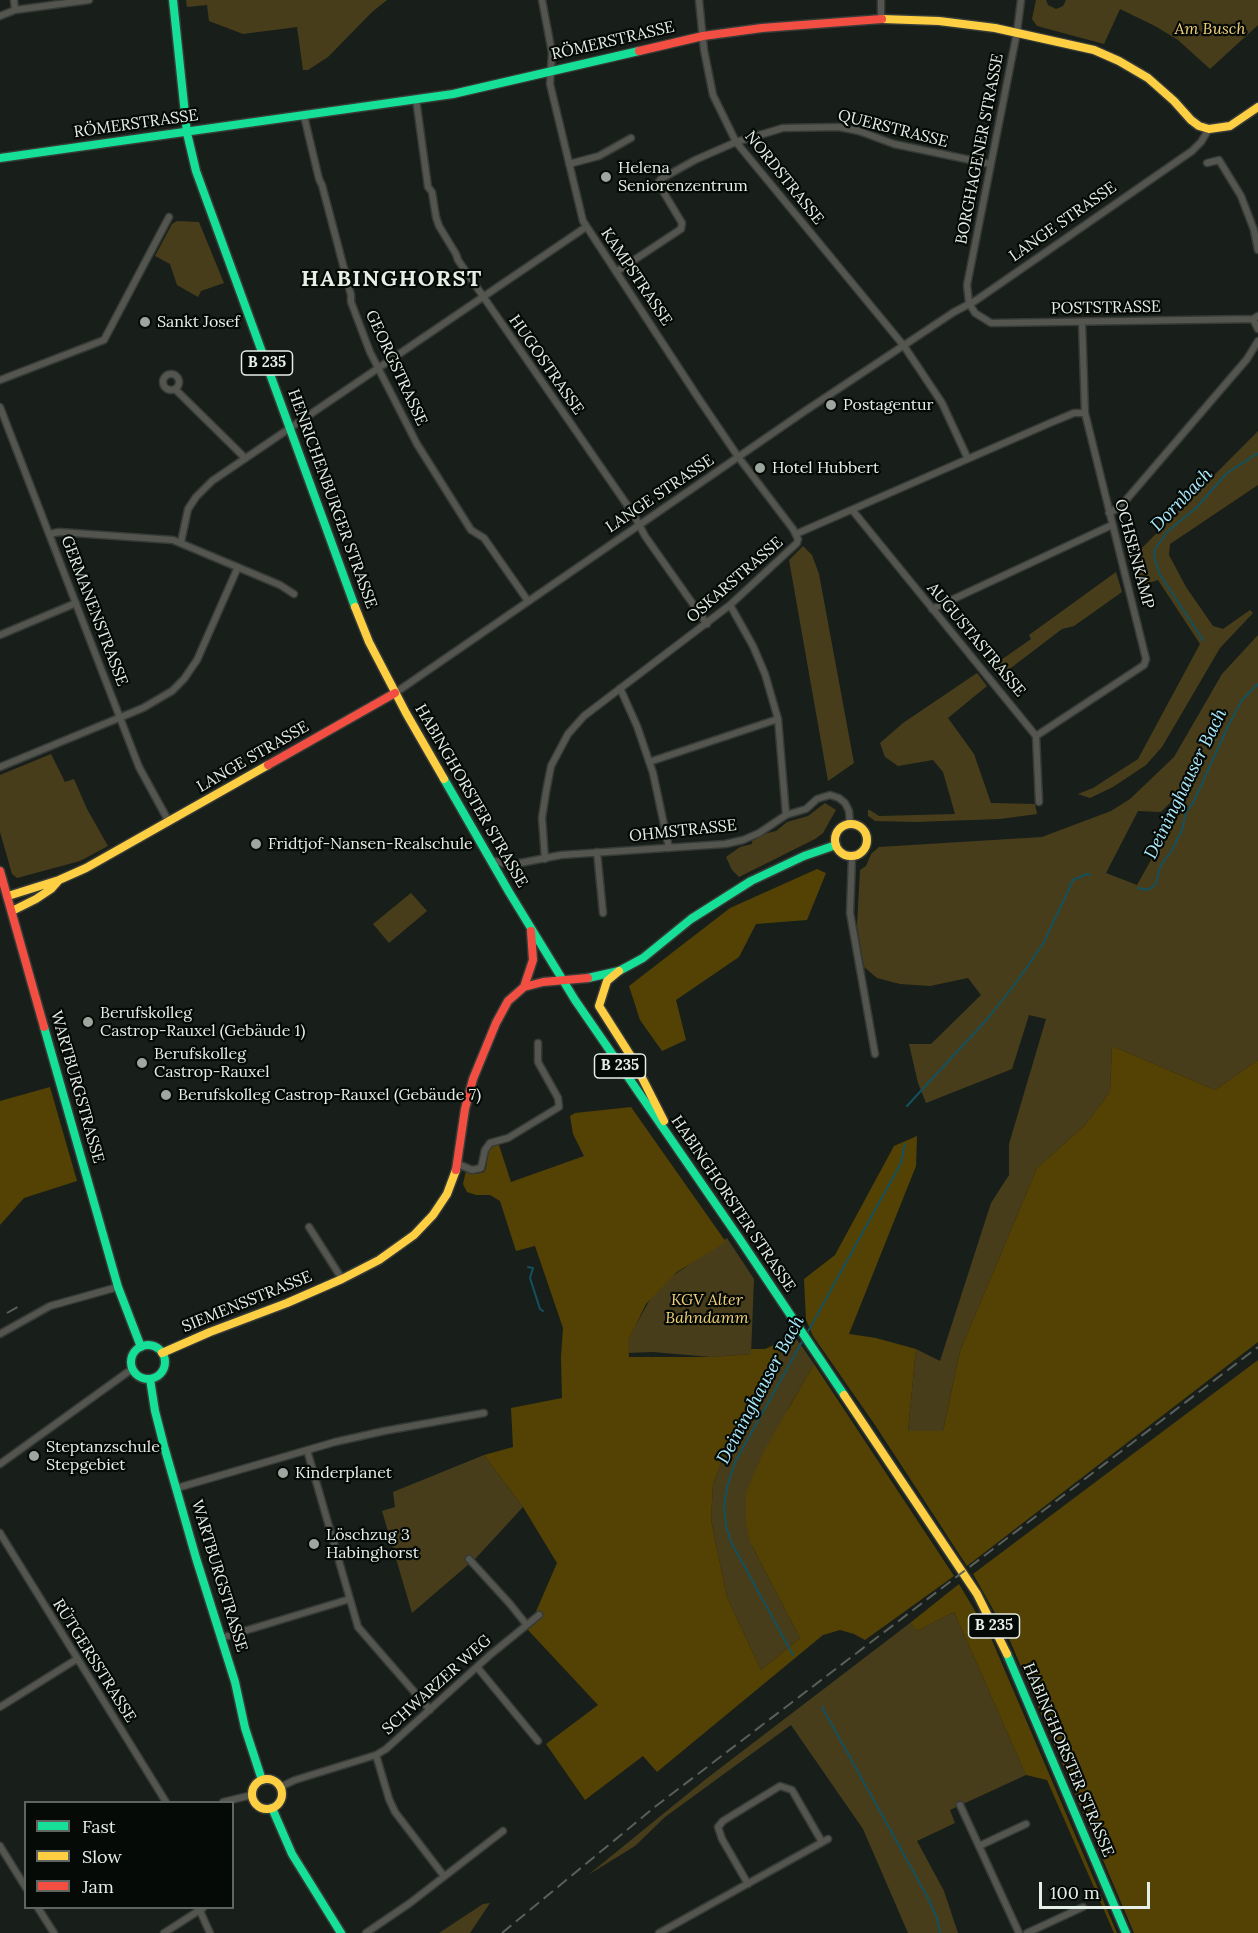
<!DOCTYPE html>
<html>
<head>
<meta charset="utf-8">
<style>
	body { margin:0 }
	#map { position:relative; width:1258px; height:1933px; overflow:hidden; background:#181f1a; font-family:Lora,serif }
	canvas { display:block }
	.legend { position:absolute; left:24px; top:1801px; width:210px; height:108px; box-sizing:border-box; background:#050a06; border:2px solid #5f6560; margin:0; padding:8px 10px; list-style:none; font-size:18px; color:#e6eee8 }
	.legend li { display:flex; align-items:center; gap:12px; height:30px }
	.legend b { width:30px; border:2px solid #5f6560 }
	.scale { position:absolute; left:1039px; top:1882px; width:111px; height:27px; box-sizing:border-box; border:3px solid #e6eee8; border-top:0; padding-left:8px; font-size:18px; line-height:21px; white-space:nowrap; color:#e6eee8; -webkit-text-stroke:4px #050a06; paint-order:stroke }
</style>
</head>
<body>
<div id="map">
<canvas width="1258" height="1933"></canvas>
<ul class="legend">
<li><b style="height:8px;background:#16e098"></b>Fast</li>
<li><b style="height:8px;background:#ffcf43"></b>Slow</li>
<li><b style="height:8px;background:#f24e42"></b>Jam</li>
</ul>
<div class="scale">100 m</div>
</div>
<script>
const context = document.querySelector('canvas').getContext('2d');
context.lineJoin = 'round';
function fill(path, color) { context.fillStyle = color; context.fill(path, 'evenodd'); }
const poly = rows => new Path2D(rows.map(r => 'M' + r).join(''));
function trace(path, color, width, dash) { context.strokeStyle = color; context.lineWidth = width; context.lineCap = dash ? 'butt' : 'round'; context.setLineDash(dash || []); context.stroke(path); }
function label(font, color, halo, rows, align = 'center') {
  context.font = font + ' Lora,serif'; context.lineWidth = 4.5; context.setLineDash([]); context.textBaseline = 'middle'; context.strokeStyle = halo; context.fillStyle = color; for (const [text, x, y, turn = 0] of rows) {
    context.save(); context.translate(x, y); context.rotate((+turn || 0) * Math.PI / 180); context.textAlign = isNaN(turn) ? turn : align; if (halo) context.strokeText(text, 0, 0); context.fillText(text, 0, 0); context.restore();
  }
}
fill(poly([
	[186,0,387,0,372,12,328,57,308,70,303,70,297,27,243,34,209,21,207,5,187,7],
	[1036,0,1046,0,1048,5,1056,9,1063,6,1066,0,1258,0,1258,25,1210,69,1178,40,1155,26,1120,9,1104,44,1037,26,1032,19],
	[177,221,199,222,224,283,201,291,198,297,177,285,170,264,155,256,172,224],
	[1258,431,1258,485,1170,544,1169,555,1186,587,1213,626,1223,629,1250,610,1253,613,1220,648,1162,747,1146,765,1113,787,1090,798,1078,794,1093,788,1138,759,1200,644,1158,580,1140,586,1132,558],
	[803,546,812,555,819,574,854,763,828,781,789,560],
	[1116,572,1122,592,1074,626,1062,629,999,677,991,667,1031,639,1029,635],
	[1258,635,1258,1060,1215,1090,1112,1046,1110,1092,1085,1125,1037,1168,960,1351,943,1431,908,1431,916,1349,940,1361,991,1203,1009,1175,1009,1144,1046,1019,1029,1015,1012,1069,926,1103,918,1083,909,1044,931,1044,981,995,968,978,930,986,900,984,877,978,864,967,857,926,860,870,866,866,871,854,879,847,1042,837,1111,811,1130,799,1174,757,1222,674],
	[1173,800,1179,805,1174,819,1137,885,1106,873,1138,811,1161,812],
	[977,673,987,686,948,718,974,754,991,803,1035,804,1037,814,1000,819,915,822,875,821,868,816,868,810,870,810,879,816,955,814,943,772,933,760,898,766,885,757,880,743,903,723],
	[51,754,65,782,74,779,87,809,108,846,80,861,17,878,12,874,0,832,0,775],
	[825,803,836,810,823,833,815,839,739,877,732,870,726,857,740,847,752,844,752,841,764,834,776,831,787,822,808,816],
	[411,893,427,911,389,943,373,924],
	[727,1238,754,1279,751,1354,711,1357,653,1352,626,1353,627,1343,633,1330,657,1287],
	[796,1338,814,1364,788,1409,751,1544,800,1638,761,1670,727,1597,711,1520,713,1485,724,1454,747,1404,785,1340],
	[484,1455,523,1507,476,1558,412,1613,382,1511,395,1507,393,1492],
	[954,1612,1026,1775,950,1810,955,1823,917,1841,944,1891,958,1933,908,1933,863,1829,791,1725,665,1817,635,1846,588,1875,706,1779,910,1623,917,1631],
	[490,1903,470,1933,439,1933,483,1904]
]), '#483d1b');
fill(poly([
	[817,869,826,873,807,920,756,924,739,957,676,1000,686,1040,662,1051,640,1020,629,986,730,908],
	[1112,1046,1215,1090,1258,1060,1258,1342,967,1566,875,1425,813,1336,806,1320,804,1279,835,1255,894,1146,917,1136,916,1166,849,1334,876,1338,916,1349,908,1431,943,1431,960,1351,1037,1168,1085,1125,1110,1092],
	[50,1087,77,1181,24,1198,0,1225,0,1101],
	[631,1107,726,1242,677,1272,646,1304,628,1341,629,1357,711,1357,751,1354,751,1349,765,1349,785,1340,747,1404,724,1454,713,1485,711,1520,727,1597,761,1670,800,1638,751,1544,746,1523,746,1493,763,1453,814,1364,954,1576,865,1640,854,1634,840,1630,823,1635,657,1772,643,1756,585,1800,546,1744,598,1705,528,1630,557,1563,523,1507,484,1455,513,1447,511,1408,562,1398,561,1357,563,1328,535,1246,516,1251,500,1201,490,1195,476,1195,467,1192,463,1184,466,1171,476,1174,484,1172,486,1168,489,1150,498,1142,511,1182,584,1156,573,1134,570,1116,575,1113],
	[1258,1360,1258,1933,1134,1933,1008,1636,973,1574],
	[959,1584,991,1638,1117,1933,1114,1933,1047,1780,1026,1775,954,1612,917,1631,910,1623]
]), '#544204');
trace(poly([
	[1203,640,1159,573,1154,556,1155,549,1167,532,1196,508,1227,473,1258,453],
	[1138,888,1148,890,1156,884,1160,866,1171,852,1182,830,1186,812,1193,803,1229,724,1242,700,1258,684],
	[907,1106,989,1017,1018,980,1044,942,1073,880,1087,874,1090,875],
	[528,1267,533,1268,530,1278,540,1309,543,1311],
	[806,1335,901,1163,905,1144],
	[793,1655,731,1542,726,1526,724,1505,728,1484,735,1462,803,1340],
	[822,1707,927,1896,937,1918,940,1933]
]), '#13515f', 2);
const street = poly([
	[14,0,15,10],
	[542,0,552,53,550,84,583,221,699,399,739,458,793,529,798,539,797,543,730,605,584,716,568,734,551,766,546,792,542,818,545,859],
	[699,0,704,50,713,95,736,142,904,346,942,403,968,459],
	[881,0,881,19],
	[1021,0,1017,32,967,285,969,303,975,313,991,323,1253,319],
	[0,16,15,10,89,0],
	[416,99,428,187,432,192,436,217,439,226,456,254,458,260,634,515,645,536,707,624],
	[304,116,319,179,322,185,351,295,351,302,370,352,417,444,471,530,484,538,528,601],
	[1207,163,1219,160,1241,196,1254,230,1258,250],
	[569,164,599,156,631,138],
	[616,272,681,229,682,223,658,183,661,179,695,160,736,142,783,128,839,127,859,131,894,144,990,164],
	[1258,316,1253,319,1258,329],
	'163 382a8 8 0 1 1 16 0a8 8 0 1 1-16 0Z',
	[0,380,104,340,169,217],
	[175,389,245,458],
	[0,407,139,767,169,822],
	[853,511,1036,736,1039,802],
	[1109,513,1120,507,1247,359,1258,341],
	[50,534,59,532,173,540,280,585,294,594],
	[796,534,1050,423,1074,413,1085,413],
	[181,542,188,509,196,497,212,481,586,227],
	[730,605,753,646,765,674,778,719,786,815],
	[932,609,1112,525],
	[0,635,76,603],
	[620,688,637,726,653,773,669,848],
	[395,693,805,411,954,312,975,301,1192,151,1201,142,1209,129],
	[1036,736,1144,665,1146,659,1085,413,1082,322],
	[649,762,778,719],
	[0,767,143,708,172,691,184,679,197,660,238,567],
	[597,852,603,913],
	[852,856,850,913,875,1054],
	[491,860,510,865,561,855,725,844,743,840,759,833,786,815,806,809,817,799,830,795,839,798,845,803,849,811,850,824],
	[458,1164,472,1170,481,1168,485,1150,490,1143,508,1138,559,1107,558,1098,538,1062,538,1043],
	[309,1227,342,1279],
	[0,1334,50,1306,118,1287],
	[307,1450,358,1627,430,1710],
	[0,1464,132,1369],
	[177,1488,335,1442,384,1431,484,1413],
	[0,1533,166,1802],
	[469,1559,510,1604,526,1624],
	[221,1638,350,1599],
	[477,1667,538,1741],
	[0,1707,77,1659],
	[376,1755,389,1799,395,1812,444,1876],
	[280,1787,295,1780,376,1755,386,1749,490,1655,539,1615],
	[223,1802,252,1795],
	[960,1805,1019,1933],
	[0,1846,26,1888],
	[979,1846,1026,1824],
	[748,1884,722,1839,718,1827,723,1821,780,1786,792,1790,822,1842],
	[38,1908,54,1933],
	[200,1911,210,1933],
	[164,1933,203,1908],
	[366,1933,410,1903,503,1831],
	[659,1933,828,1839],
	[1027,1933,1083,1907]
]);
const fast = poly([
	[173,0,187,133,196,171,355,607],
	[0,158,453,94,639,51],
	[444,779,509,892,575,1000,739,1238,844,1395],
	[588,978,619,971,643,958,691,919,751,881,804,856,836,845],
	[44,1027,118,1287,141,1347],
	'131 1362a17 17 0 1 1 34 0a17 17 0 1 1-34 0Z',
	[150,1379,155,1411,164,1446,196,1558,235,1682,245,1728,262,1780],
	[1007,1654,1126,1933],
	[272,1808,292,1854,341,1933]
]);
const slow = poly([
	[882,19,939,21,995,28,1094,50,1119,61,1148,78,1174,101,1191,120,1199,126,1209,129,1230,126,1258,107],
	[355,607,369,642,406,713,444,779],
	'835 840a16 16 0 1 1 32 0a16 16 0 1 1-32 0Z',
	[8,896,59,880,86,868,268,765],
	[12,911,36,899,51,889,59,880],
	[619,971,607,981,599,1006,632,1058,664,1121],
	[162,1353,210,1332,287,1303,342,1279,379,1260,414,1235,433,1215,447,1194,456,1170],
	[844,1395,977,1594,1007,1654],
	'252 1794a15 15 0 1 1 30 0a15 15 0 1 1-30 0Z'
]);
const jam = poly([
	[639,51,703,36,762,28,882,19],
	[268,765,395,693],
	[0,871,44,1027],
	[524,987,533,960,531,931],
	[456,1170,465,1109,473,1079,496,1023,508,1001,524,987,543,982,588,978]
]);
trace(street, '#363b38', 9);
trace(fast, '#363b38', 11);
trace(slow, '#363b38', 11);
trace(jam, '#363b38', 11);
trace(street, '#53554e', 6);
trace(fast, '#16e098', 8);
trace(slow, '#ffcf43', 8);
trace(jam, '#f24e42', 8);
trace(poly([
	[7,1313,21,1305],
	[502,1933,656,1806,1258,1347]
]), '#5a5f5a', 2, [12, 6]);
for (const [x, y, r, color] of [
	[606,177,6,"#9ea6a0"],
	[145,322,6,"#9ea6a0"],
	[831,405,6,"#9ea6a0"],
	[760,468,6,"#9ea6a0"],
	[256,844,6,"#9ea6a0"],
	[88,1022,6,"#9ea6a0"],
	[142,1063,6,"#9ea6a0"],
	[166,1095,6,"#9ea6a0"],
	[34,1456,6,"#9ea6a0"],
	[283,1473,6,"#9ea6a0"],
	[314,1544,6,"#9ea6a0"]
]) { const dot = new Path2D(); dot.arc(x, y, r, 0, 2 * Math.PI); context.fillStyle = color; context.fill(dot); trace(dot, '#050a06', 2); }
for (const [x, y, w] of [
	[267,363,51],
	[620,1066,51],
	[994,1626,51]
]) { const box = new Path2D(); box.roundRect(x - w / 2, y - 12, w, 24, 4.5); context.fillStyle = '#050a06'; context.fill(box); trace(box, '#e6eee8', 1.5); }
label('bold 15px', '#e6eee8', null, [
	["B 235",267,363],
	["B 235",620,1066],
	["B 235",994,1626]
]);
label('italic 16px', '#f2d076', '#050a06', [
	["Am Busch",1210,29],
	["KGV Alter",707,1300],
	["Bahndamm",707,1318]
]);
label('16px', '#e6eee8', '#050a06', [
	["RÖMERSTRASSE",613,41,-13],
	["RÖMERSTRASSE",136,124,-8],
	["QUERSTRASSE",893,129,14],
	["BORGHAGENER STRASSE",980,149,-79],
	["NORDSTRASSE",784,178,51],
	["LANGE STRASSE",1063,222,-35],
	["KAMPSTRASSE",636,277,56],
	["POSTSTRASSE",1106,308,-1],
	["HUGOSTRASSE",546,365,55],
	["GEORGSTRASSE",396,368,65],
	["LANGE STRASSE",660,494,-34],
	["HENRICHENBURGER STRASSE",332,499,70],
	["OCHSENKAMP",1134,554,75],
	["OSKARSTRASSE",735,580,-41],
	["GERMANENSTRASSE",94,611,69],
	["AUGUSTASTRASSE",976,640,50],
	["LANGE STRASSE",253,757,-30],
	["HABINGHORSTER STRASSE",471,796,60],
	["OHMSTRASSE",683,831,-6],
	["WARTBURGSTRASSE",77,1087,74],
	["HABINGHORSTER STRASSE",733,1204,56],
	["SIEMENSSTRASSE",247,1302,-22],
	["WARTBURGSTRASSE",219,1576,73],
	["RÜTGERSSTRASSE",94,1661,58],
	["SCHWARZER WEG",437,1685,-42],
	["HABINGHORSTER STRASSE",1068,1760,67]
]);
label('16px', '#e6eee8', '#050a06', [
	["Helena",618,168],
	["Seniorenzentrum",618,186],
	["Sankt Josef",157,322],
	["Postagentur",843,405],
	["Hotel Hubbert",772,468],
	["Fridtjof-Nansen-Realschule",268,844],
	["Berufskolleg",100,1013],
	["Castrop-Rauxel (Gebäude 1)",100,1031],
	["Berufskolleg",154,1054],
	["Castrop-Rauxel",154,1072],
	["Berufskolleg Castrop-Rauxel (Gebäude 7)",178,1095],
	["Steptanzschule",46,1447],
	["Stepgebiet",46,1465],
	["Kinderplanet",295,1473],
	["Löschzug 3",326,1535],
	["Habinghorst",326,1553]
], 'left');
label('italic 18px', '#abeafe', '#050a06', [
	["Dornbach",1182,500,-46],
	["Deininghauser Bach",1186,784,-64],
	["Deininghauser Bach",761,1390,-62]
]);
context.letterSpacing = '1.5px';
label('bold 22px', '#e6eee8', '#050a06', [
	["HABINGHORST",392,280]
]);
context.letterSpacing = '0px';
</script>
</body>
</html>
